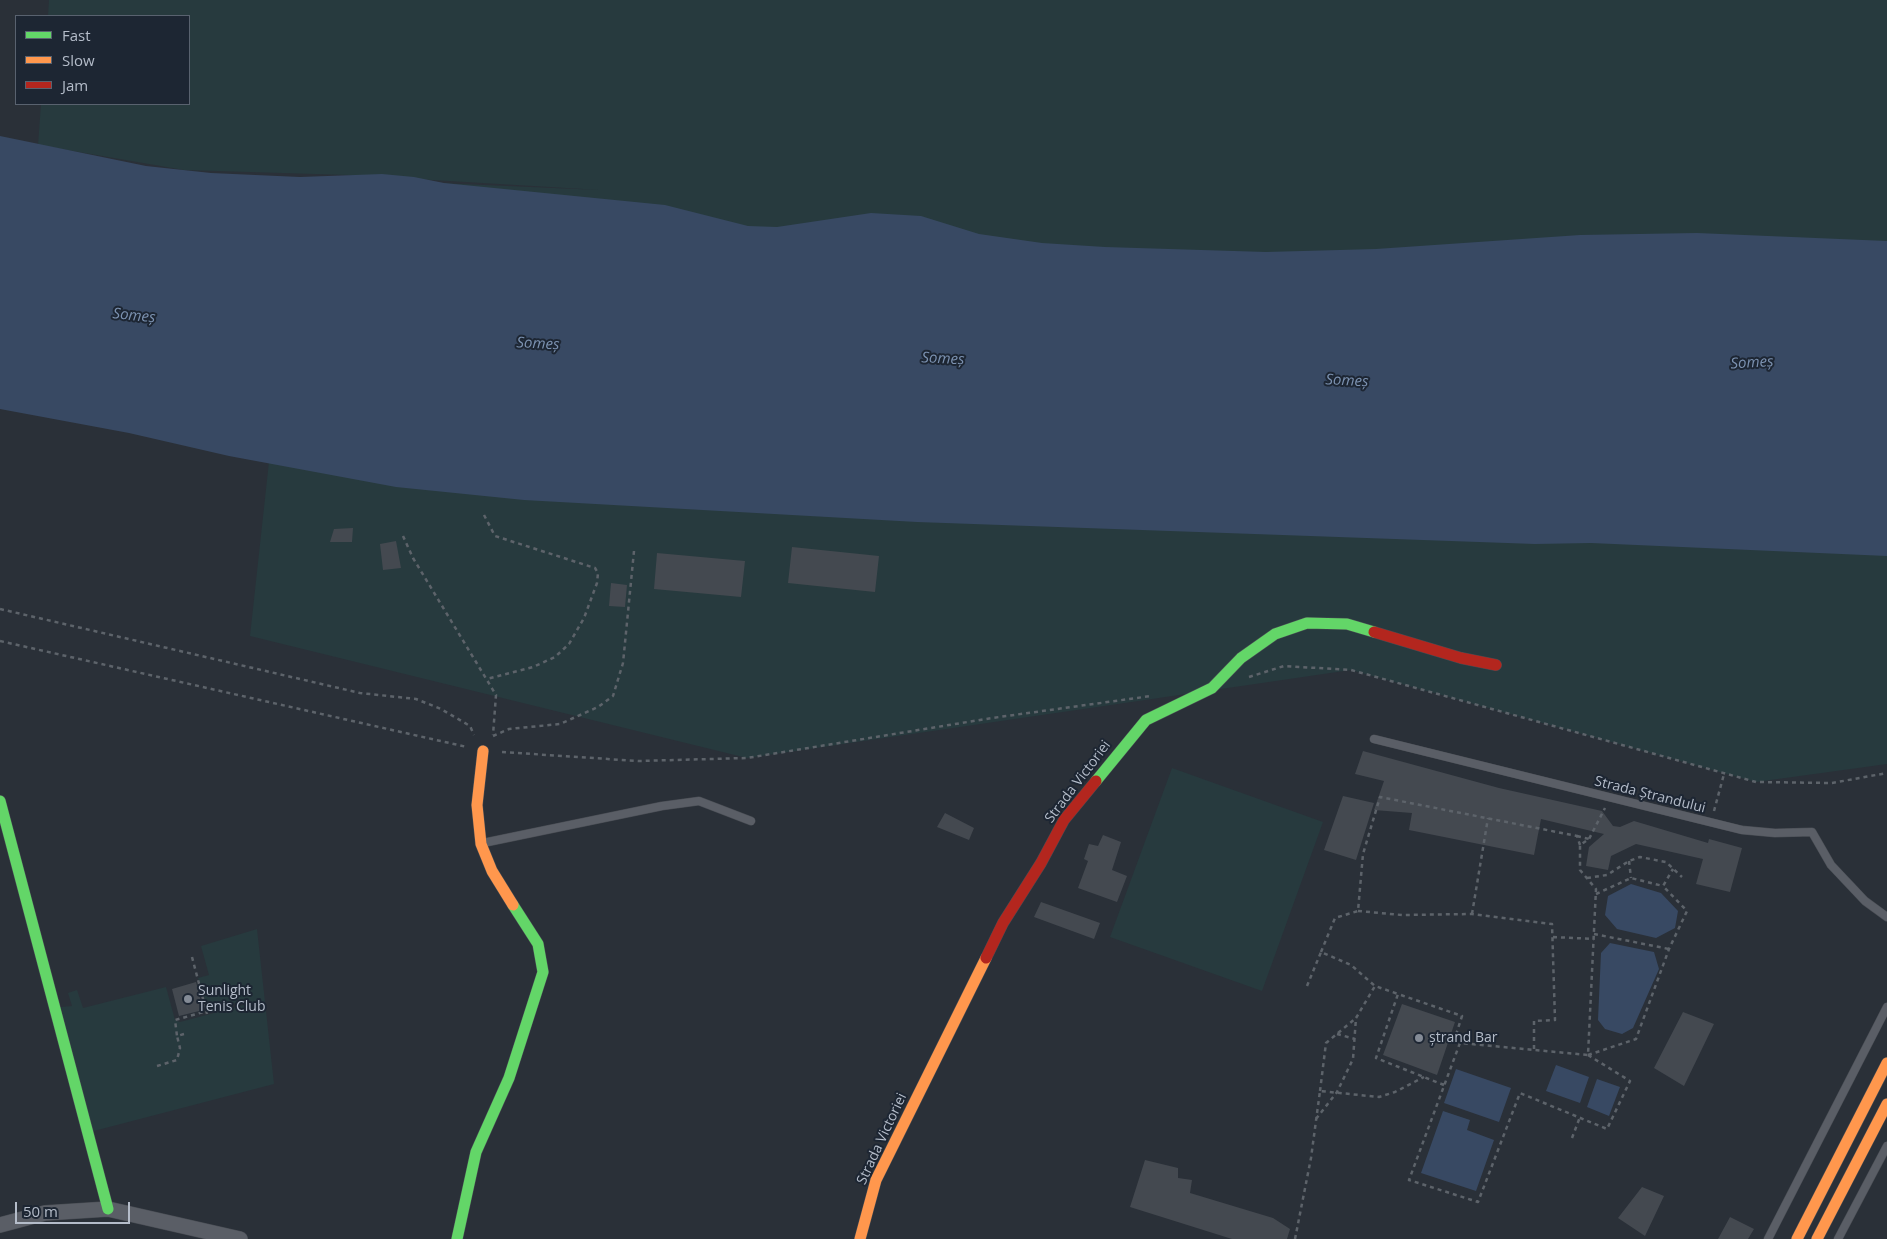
<!DOCTYPE html>
<html>
<head>
<meta charset="utf-8">
<style>
	body { margin:0 }
	#map { position:relative; width:1887px; height:1239px; overflow:hidden; background:#2a3038; font-family:"Open Sans",sans-serif }
	canvas { display:block }
	.legend { position:absolute; left:15px; top:15px; width:175px; height:90px; box-sizing:border-box; background:#1d2633; border:1px solid #59626f; margin:0; padding:6px 9px; list-style:none; font-size:15px; color:#b4bcc9 }
	.legend li { display:flex; align-items:center; gap:10px; height:25px }
	.legend b { width:25px; border:1px solid #59626f }
	.scale { position:absolute; left:15px; top:1202px; width:115px; height:22px; box-sizing:border-box; border:2px solid #b4bcc9; border-top:0; padding-left:6px; font-size:15px; line-height:18px; white-space:nowrap; color:#b4bcc9; -webkit-text-stroke:4px #1d2633; paint-order:stroke }
</style>
</head>
<body>
<div id="map">
<canvas width="1887" height="1239"></canvas>
<ul class="legend">
<li><b style="height:6px;background:#63d668"></b>Fast</li>
<li><b style="height:6px;background:#ff974d"></b>Slow</li>
<li><b style="height:6px;background:#b3261e"></b>Jam</li>
</ul>
<div class="scale">50 m</div>
</div>
<script>
const context = document.querySelector('canvas').getContext('2d');
context.lineJoin = 'round';
function fill(path, color) { context.fillStyle = color; context.fill(path, 'evenodd'); }
const poly = rows => new Path2D(rows.map(r => 'M' + r).join(''));
function trace(path, color, width, dash) { context.strokeStyle = color; context.lineWidth = width; context.lineCap = dash ? 'butt' : 'round'; context.setLineDash(dash || []); context.stroke(path); }
function label(font, color, halo, rows, align = 'center') {
  context.font = font + ' "Open Sans",sans-serif'; context.lineWidth = 4; context.setLineDash([]); context.textBaseline = 'middle'; context.strokeStyle = halo; context.fillStyle = color; for (const [text, x, y, turn = 0] of rows) {
    context.save(); context.translate(x, y); context.rotate((+turn || 0) * Math.PI / 180); context.textAlign = isNaN(turn) ? turn : align; if (halo) context.strokeText(text, 0, 0); context.fillText(text, 0, 0); context.restore();
  }
}
fill(poly([
	[49,0,1887,0,1887,764,1756,782,1351,670,747,758,250,636,300,177,600,190,348,175,184,170,38,145,41,104,189,104,189,16,48,16],
	[1172,768,1323,822,1262,991,1110,937],
	[257,929,274,1084,90,1132,61,1007,72,1006,68,993,77,990,83,1008,166,987,175,1020,180,1022,244,1005,243,1001,207,1011,198,978,209,975,201,946]
]), '#273a3e');
fill(poly([
	[0,136,146,166,211,173,300,177,382,174,414,177,444,183,665,205,748,226,777,227,871,213,921,216,979,234,1042,243,1105,247,1266,252,1376,249,1580,235,1697,233,1887,241,1887,556,1591,543,1535,544,917,522,524,500,396,487,229,456,129,433,0,409],
	[1631,884,1661,893,1678,911,1675,928,1656,938,1617,929,1605,915,1608,896],
	[1610,943,1654,952,1659,969,1633,1028,1622,1034,1605,1029,1598,1020,1601,953],
	[1556,1065,1589,1077,1580,1103,1546,1091],
	[1456,1069,1511,1088,1499,1122,1444,1103],
	[1597,1079,1620,1087,1609,1116,1587,1107],
	[1443,1111,1470,1120,1467,1130,1494,1140,1476,1191,1421,1173]
]), '#384963');
fill(poly([
	[353,528,352,542,330,542,334,529],
	[396,541,401,568,383,570,380,544],
	[792,547,879,556,875,592,788,583],
	[657,553,745,561,741,597,654,589],
	[611,583,627,585,625,607,609,606],
	[1363,751,1499,788,1602,811,1613,826,1620,827,1634,821,1708,843,1709,839,1742,848,1730,892,1696,884,1703,859,1636,844,1611,856,1608,870,1586,866,1589,847,1604,834,1541,819,1534,855,1409,830,1412,813,1374,810,1384,781,1355,774],
	[1343,796,1374,803,1356,860,1324,850],
	[945,813,974,828,969,840,937,827],
	[1103,835,1121,842,1112,870,1127,876,1117,902,1078,888,1088,861,1084,859,1089,844,1098,846],
	[1041,902,1100,923,1094,939,1034,917],
	[196,982,203,1010,179,1016,172,989],
	[1402,1004,1455,1022,1437,1075,1383,1055],
	[1683,1012,1714,1024,1684,1086,1654,1068],
	[1145,1160,1178,1168,1178,1178,1192,1180,1190,1193,1273,1218,1290,1229,1287,1239,1232,1239,1130,1207],
	[1642,1187,1664,1196,1645,1236,1618,1218],
	[1730,1217,1754,1229,1748,1239,1718,1239]
]), '#444950');
const lane = poly([
	[1374,739,1742,830,1775,833,1812,832,1831,865,1865,901,1887,917],
	[483,843,662,806,699,801,751,821],
	[1768,1239,1887,1007],
	[1838,1239,1887,1146]
]);
const street = poly([
	[0,1225,45,1213,108,1209,240,1239]
]);
const fast = poly([
	[1096,781,1146,720,1212,688,1241,658,1275,634,1307,623,1347,624,1374,632],
	[0,801,108,1209],
	[457,1239,476,1152,509,1078,543,972,538,944,513,905]
]);
const slow = poly([
	[483,751,477,805,481,844,492,871,513,905],
	[860,1239,876,1180,986,958],
	[1797,1239,1887,1063],
	[1817,1239,1887,1104]
]);
const jam = poly([
	[1374,632,1461,658,1496,665],
	[986,958,1003,923,1041,863,1064,820,1096,781]
]);
trace(lane, '#484c53', 9);
trace(street, '#484c53', 16);
trace(fast, '#484c53', 12);
trace(slow, '#484c53', 12);
trace(jam, '#484c53', 12);
trace(poly([
	[484,515,495,536,595,568,598,573,597,583,584,618,569,644,555,657,533,667,487,679],
	[403,536,413,558,496,695,493,735],
	[0,609,360,693,416,699,441,709,470,726,474,735],
	[0,641,467,747],
	[1249,677,1284,666,1351,670,1756,782,1832,783,1887,773],
	[493,736,509,729,560,724,598,707,613,696,623,663,634,551],
	[502,752,638,761,747,758,992,718,1151,696],
	[1714,811,1724,774],
	[1577,836,1589,839],
	[1629,861,1631,878],
	[1587,878,1607,875,1629,861,1640,857,1666,862,1682,877],
	[1596,894,1631,878,1663,886],
	[1358,911,1402,915,1472,914,1552,924,1555,1020,1534,1021,1534,1050],
	[1472,914,1488,818],
	[1594,934,1669,949],
	[1553,937,1594,939],
	[1321,952,1335,918,1358,911,1363,854,1380,797,1577,836,1580,845],
	[192,957,207,1014],
	[1307,986,1321,952,1351,965,1375,986],
	[184,1034,177,1036,175,1020,207,1011],
	[1337,1034,1355,1039],
	[1588,1055,1630,1081,1607,1129,1520,1093,1478,1202,1409,1180,1460,1043,1588,1055,1596,889,1580,870,1580,845,1589,839,1605,808],
	[1588,1055,1636,1039,1669,949,1687,911,1663,886,1673,869],
	[157,1066,177,1060,180,1048,177,1036],
	[1444,1085,1376,1058,1398,994,1462,1016,1454,1041,1460,1043],
	[1320,1091,1326,1043,1356,1018],
	[1316,1119,1337,1092,1353,1059,1356,1018,1375,986,1398,994],
	[1572,1138,1580,1117],
	[1295,1239,1311,1158,1320,1091,1379,1097,1395,1092,1424,1077]
]), '#5d636a', 2.5, [4, 4]);
trace(lane, '#5a5e66', 8);
trace(street, '#5a5e66', 15);
trace(fast, '#63d668', 11);
trace(slow, '#ff974d', 11);
trace(jam, '#b3261e', 11);
for (const [x, y, r, color] of [
	[188,999,5,"#848b96"],
	[1419,1038,5,"#848b96"]
]) { const dot = new Path2D(); dot.arc(x, y, r, 0, 2 * Math.PI); context.fillStyle = color; context.fill(dot); trace(dot, '#1d2633', 2); }
label('14px', '#b4bcc9', '#1d2633', [
	["Strada Victoriei",1078,782,-53],
	["Strada Ștrandului",1650,795,14],
	["Strada Victoriei",882,1139,-65]
]);
label('14px', '#b4bcc9', '#1d2633', [
	["Sunlight",198,991],
	["Tenis Club",198,1007],
	["ștrand Bar",1429,1038]
], 'left');
label('italic 15px', '#7c92b1', '#1d2633', [
	["Someș",134,316,6],
	["Someș",538,344,3],
	["Someș",943,359,3],
	["Someș",1752,363,-3],
	["Someș",1347,381,3]
]);
</script>
</body>
</html>
